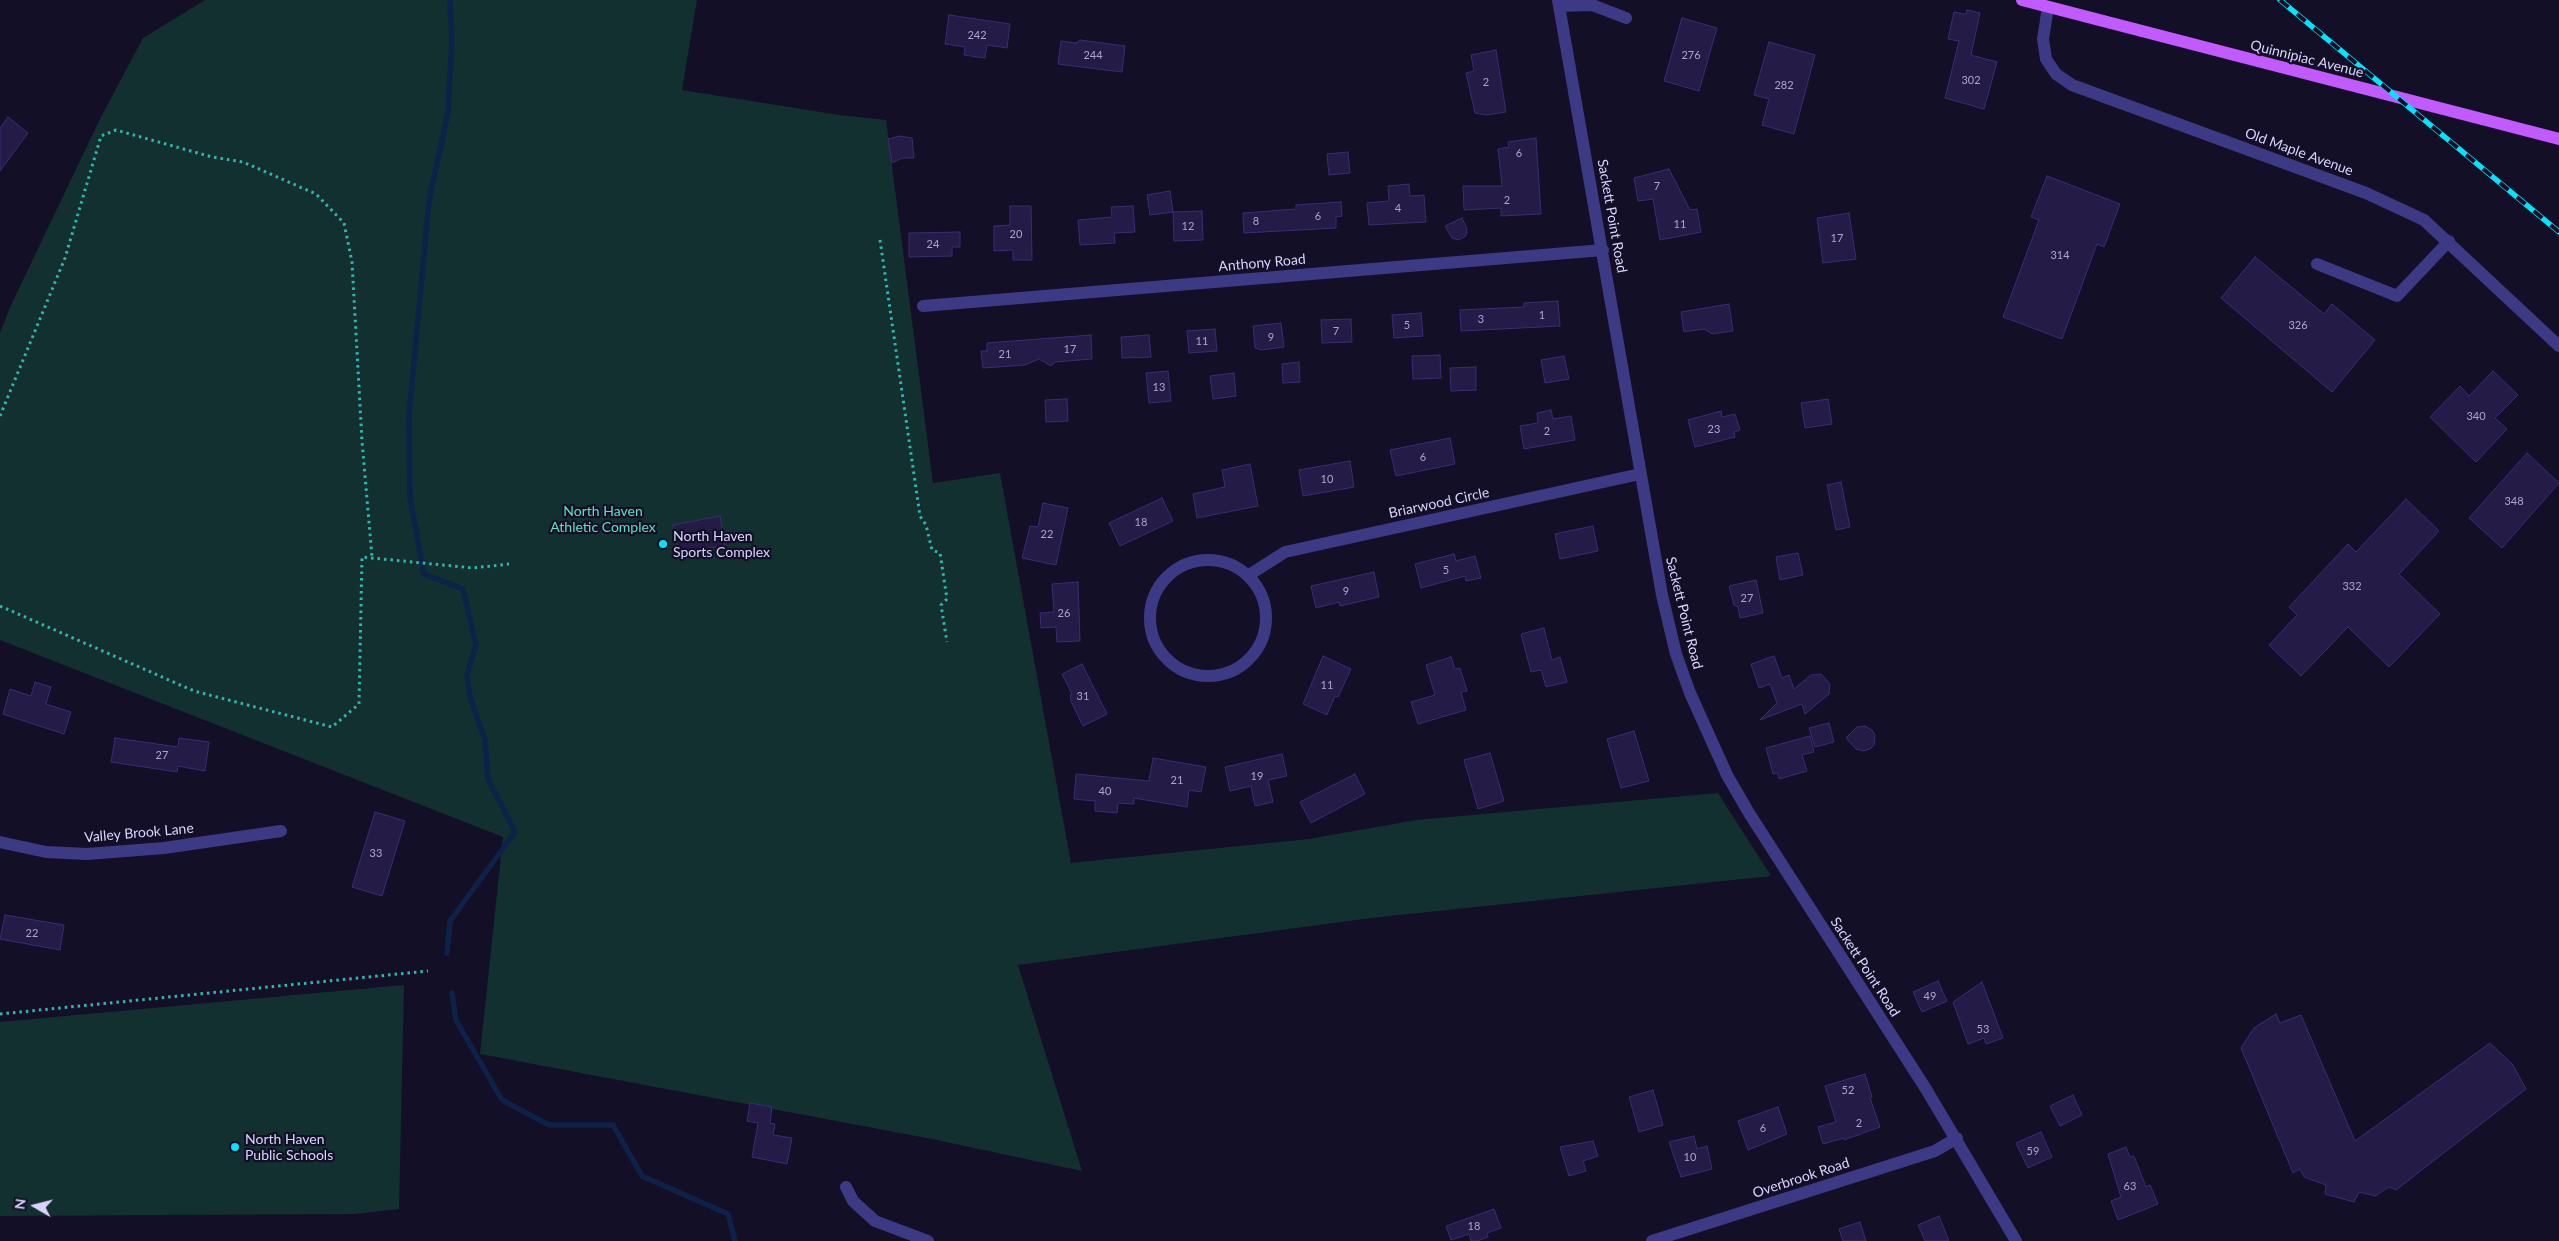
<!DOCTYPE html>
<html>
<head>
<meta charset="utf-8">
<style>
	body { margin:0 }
	#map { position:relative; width:2559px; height:1241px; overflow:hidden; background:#130f26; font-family:Lato,sans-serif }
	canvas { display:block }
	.north { position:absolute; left:10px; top:1181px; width:50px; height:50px; -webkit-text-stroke:4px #130f26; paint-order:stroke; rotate:278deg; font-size:14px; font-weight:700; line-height:20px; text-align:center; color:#d9d4ff }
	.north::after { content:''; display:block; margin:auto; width:18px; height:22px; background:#d9d4ff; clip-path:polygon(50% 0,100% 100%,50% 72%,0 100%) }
</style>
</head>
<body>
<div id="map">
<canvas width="2559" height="1241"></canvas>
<div class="north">N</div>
</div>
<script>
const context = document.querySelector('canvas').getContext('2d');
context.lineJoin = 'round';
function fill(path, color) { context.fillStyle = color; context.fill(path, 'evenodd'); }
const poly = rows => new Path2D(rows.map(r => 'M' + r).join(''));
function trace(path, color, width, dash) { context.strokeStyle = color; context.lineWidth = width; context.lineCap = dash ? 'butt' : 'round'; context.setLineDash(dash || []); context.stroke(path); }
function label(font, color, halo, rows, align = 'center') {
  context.font = font + ' Lato,sans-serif'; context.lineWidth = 4.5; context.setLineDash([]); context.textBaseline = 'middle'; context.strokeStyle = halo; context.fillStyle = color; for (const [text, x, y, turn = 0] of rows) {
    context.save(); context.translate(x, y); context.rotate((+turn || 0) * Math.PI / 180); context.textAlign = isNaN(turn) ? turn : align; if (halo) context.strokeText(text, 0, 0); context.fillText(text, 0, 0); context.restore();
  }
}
fill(poly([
	[205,0,697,0,682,90,839,115,886,120,933,483,1000,473,1071,863,1309,839,1416,820,1718,793,1771,876,1371,918,1018,965,1082,1171,932,1139,480,1054,503,837,0,640,0,333,11,305,100,119,143,38],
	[404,985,399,1209,355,1214,0,1216,0,1022]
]), '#12302f');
trace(poly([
	[447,953,450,921,515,832,488,779,485,740,470,697,467,675,476,645,463,589,424,574,410,498,409,416,429,201,448,112,452,40,450,0],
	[452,993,456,1020,502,1100,549,1125,613,1125,642,1176,728,1214,735,1241]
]), '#0c2248', 5.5);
const building = poly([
	[1967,10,1980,13,1971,55,1997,62,1984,109,1945,98,1959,41,1948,39,1954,12,1966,14,1967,10],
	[949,15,1010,24,1007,48,987,45,985,58,964,55,965,47,945,44,949,15],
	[1682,18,1717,28,1699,91,1664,81,1682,18],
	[1080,40,1125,46,1122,72,1058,64,1061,41,1076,43,1080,40],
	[1769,42,1815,55,1794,134,1762,125,1769,99,1754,95,1769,42],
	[1496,50,1506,112,1487,115,1475,113,1466,73,1474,71,1471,55,1496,50],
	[8,117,28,133,0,171,0,128,8,117],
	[900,136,912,138,914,158,902,158,892,163,888,139,900,136],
	[1536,138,1541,214,1501,216,1501,208,1464,210,1463,186,1502,186,1498,149,1509,147,1508,142,1536,138],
	[1348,152,1350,173,1329,175,1327,154,1348,152],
	[1669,169,1690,210,1697,209,1701,232,1660,240,1653,199,1638,201,1634,178,1669,169],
	[2047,176,2120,204,2104,247,2097,244,2062,339,2003,317,2039,220,2031,217,2047,176],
	[1409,184,1410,196,1424,195,1426,222,1369,225,1367,203,1389,201,1388,186,1409,184],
	[1170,191,1173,212,1150,215,1147,195,1170,191],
	[1341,202,1342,216,1336,217,1336,228,1244,233,1243,213,1296,209,1296,205,1341,202],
	[1010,206,1031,206,1032,260,1013,260,1013,250,994,251,994,226,1010,225,1010,206],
	[1133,206,1135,232,1114,233,1115,243,1080,245,1078,220,1112,217,1111,207,1133,206],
	[1202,211,1203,240,1174,241,1173,212,1202,211],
	[1849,213,1856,259,1823,263,1817,218,1849,213],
	[1462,218,1467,229,1466,236,1459,240,1452,238,1445,226,1462,218],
	[960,232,960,247,952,247,952,256,909,257,909,233,960,232],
	[2255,257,2324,314,2332,304,2375,340,2332,392,2221,298,2255,257],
	[1558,301,1560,326,1461,331,1460,310,1524,307,1524,303,1558,301],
	[1729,304,1733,331,1712,334,1704,329,1684,332,1681,312,1729,304],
	[1421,313,1423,336,1394,338,1392,315,1421,313],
	[1351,319,1352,342,1322,343,1321,320,1351,319],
	[1281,323,1284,347,1261,350,1255,348,1253,326,1281,323],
	[1215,329,1217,351,1189,353,1187,331,1215,329],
	[1091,335,1092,359,1055,362,1051,366,1039,359,1025,365,983,368,981,351,987,351,987,343,1091,335],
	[1149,335,1151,357,1122,358,1121,337,1149,335],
	[1440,355,1441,378,1413,379,1412,356,1440,355],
	[1564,356,1569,379,1545,383,1541,360,1564,356],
	[1299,362,1300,382,1283,383,1282,364,1299,362],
	[1476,367,1476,390,1451,391,1450,368,1476,367],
	[1168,371,1171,401,1149,403,1146,373,1168,371],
	[2493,371,2518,395,2495,418,2507,429,2476,462,2430,417,2460,386,2469,396,2493,371],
	[1234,373,1236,396,1213,399,1210,376,1234,373],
	[1067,399,1068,421,1046,422,1045,400,1067,399],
	[1828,399,1832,424,1805,428,1801,403,1828,399],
	[1551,410,1553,419,1571,416,1575,440,1524,449,1520,426,1538,423,1537,413,1551,410],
	[1721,411,1722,417,1735,414,1740,430,1734,432,1735,437,1695,447,1688,420,1721,411],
	[1450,438,1455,464,1396,476,1390,450,1450,438],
	[2527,453,2559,483,2502,548,2469,518,2527,453],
	[1350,461,1354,487,1303,496,1299,470,1350,461],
	[1250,464,1258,506,1197,518,1193,494,1225,487,1222,470,1250,464],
	[1841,482,1850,527,1836,530,1827,485,1841,482],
	[1162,498,1173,521,1120,546,1109,523,1162,498],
	[2406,499,2439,531,2399,574,2440,614,2389,667,2348,627,2301,676,2269,645,2297,615,2289,607,2348,544,2356,552,2406,499],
	[1043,503,1068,508,1056,565,1022,558,1030,526,1038,527,1043,503],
	[720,516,725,545,679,554,673,525,720,516],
	[1593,526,1598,551,1560,559,1555,534,1593,526],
	[1798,553,1803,575,1780,580,1776,557,1798,553],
	[1454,554,1456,561,1475,556,1481,578,1466,581,1465,576,1421,588,1415,564,1454,554],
	[1374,572,1379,597,1340,606,1339,602,1316,608,1311,586,1374,572],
	[1756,580,1763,613,1740,618,1738,607,1734,605,1729,586,1756,580],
	[1078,582,1080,641,1057,642,1056,627,1041,628,1040,613,1054,612,1052,584,1078,582],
	[1544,628,1552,660,1560,657,1567,682,1546,687,1541,670,1531,672,1521,634,1544,628],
	[1323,656,1351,669,1338,697,1335,696,1327,715,1303,704,1323,656],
	[1774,656,1782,678,1789,675,1794,689,1811,675,1821,674,1830,684,1829,694,1805,714,1802,704,1760,720,1777,703,1770,684,1759,688,1751,664,1774,656],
	[1451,657,1455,669,1460,668,1467,691,1461,692,1466,710,1418,724,1411,702,1435,695,1426,665,1451,657],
	[1082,664,1107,714,1083,726,1071,701,1070,695,1072,694,1062,674,1082,664],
	[35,682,51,687,46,704,71,712,64,734,3,714,10,689,31,696,35,682],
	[1829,723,1834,742,1815,747,1809,728,1829,723],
	[1865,726,1872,730,1875,735,1874,745,1870,749,1863,751,1856,749,1846,738,1857,727,1865,726],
	[1634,731,1649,781,1621,788,1607,739,1634,731],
	[1810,736,1814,752,1802,755,1807,771,1779,779,1778,773,1773,774,1766,748,1810,736],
	[115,738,178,747,179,738,209,742,205,771,178,766,177,772,111,762,115,738],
	[1490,753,1504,801,1478,809,1464,760,1490,753],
	[1282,754,1287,776,1268,780,1273,802,1255,806,1251,786,1230,791,1225,767,1282,754],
	[1153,758,1206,767,1201,792,1189,790,1187,807,1134,798,1134,804,1118,803,1117,813,1095,811,1095,801,1074,799,1076,774,1149,781,1153,758],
	[1355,774,1365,794,1311,823,1300,802,1355,774],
	[375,812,405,821,382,896,352,887,375,812],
	[5,915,64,925,60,950,0,939,5,915],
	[1938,981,1947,1001,1922,1012,1913,992,1938,981],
	[1982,982,2003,1038,1986,1044,1984,1038,1968,1044,1953,1002,1982,982],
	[2276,1014,2280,1023,2301,1015,2355,1141,2490,1043,2513,1065,2526,1089,2396,1190,2389,1187,2375,1196,2359,1192,2354,1202,2325,1194,2326,1185,2304,1177,2300,1169,2293,1173,2241,1048,2254,1028,2276,1014],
	[1865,1074,1872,1097,1870,1098,1880,1127,1844,1140,1844,1138,1823,1144,1818,1127,1836,1122,1825,1086,1865,1074],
	[1653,1090,1663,1125,1639,1132,1629,1097,1653,1090],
	[2073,1095,2082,1115,2060,1126,2050,1106,2073,1095],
	[750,1103,772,1107,770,1123,775,1124,773,1135,792,1138,787,1164,752,1157,758,1123,747,1121,750,1103],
	[1778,1107,1787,1134,1748,1150,1738,1121,1778,1107],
	[2041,1132,2052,1157,2028,1168,2016,1143,2041,1132],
	[1694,1136,1697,1149,1707,1146,1712,1169,1681,1177,1669,1142,1694,1136],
	[1593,1141,1598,1156,1583,1161,1586,1171,1569,1176,1560,1147,1593,1141],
	[2126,1147,2130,1157,2134,1156,2146,1187,2150,1185,2158,1204,2118,1220,2111,1201,2121,1197,2108,1154,2126,1147],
	[1494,1209,1501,1228,1487,1233,1488,1237,1477,1241,1471,1241,1469,1234,1451,1240,1446,1226,1494,1209],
	[1939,1216,1949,1241,1925,1241,1918,1225,1939,1216],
	[1860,1222,1866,1241,1843,1241,1839,1229,1860,1222]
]);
fill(building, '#241b47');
trace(building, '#3b2d73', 1);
trace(poly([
	[880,240,920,516,926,525,932,550,940,553,947,599,941,605,947,642],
	[0,416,65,258,101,136,116,130,212,157,243,162,316,194,344,223,352,262,362,441,372,557],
	[0,606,194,691,332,727,359,704,362,557,473,568,509,564],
	[0,1014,428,971]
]), '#2fb8b0', 3, [2.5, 4]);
trace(poly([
	[1558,0,1662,595,1676,654,1690,693,1727,775,1749,813,1926,1089,2016,1241],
	[1592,5,1626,18],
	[1559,6,1592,5,1591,0],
	[2048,7,2043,39,2046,59,2056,74,2072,85,2366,193,2424,220,2559,346],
	[2317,264,2397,296,2449,241],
	[923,306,1603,250],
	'1150 618a58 58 0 1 1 116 0a58 58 0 1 1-116 0Z',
	[1249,575,1285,552,1640,474],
	[0,842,46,852,87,854,164,848,281,831],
	[846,1187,853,1201,875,1221,928,1241],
	[1652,1241,1935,1151,1957,1138]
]), '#3d3a85', 12);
trace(poly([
	[2022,0,2559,139]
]), '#c25bff', 12);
const rail = poly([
	[2280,0,2559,232]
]);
trace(rail, '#00e5ff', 5.5);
trace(rail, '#130f26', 4, [11]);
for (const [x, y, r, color] of [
	[663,544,5,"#00e5ff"],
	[235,1147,5,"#00e5ff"]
]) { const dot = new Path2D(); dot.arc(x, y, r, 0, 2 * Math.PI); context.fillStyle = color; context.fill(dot); trace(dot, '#130f26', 2); }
label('11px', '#aca6d1', null, [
	["242",977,35],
	["244",1093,55],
	["276",1691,55],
	["302",1971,80],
	["2",1486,82],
	["282",1784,85],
	["6",1519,153],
	["7",1657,186],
	["2",1507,200],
	["4",1398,208],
	["6",1318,216],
	["8",1256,221],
	["11",1680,224],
	["12",1188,226],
	["20",1016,234],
	["17",1837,238],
	["24",933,244],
	["314",2060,255],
	["1",1542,315],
	["3",1481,319],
	["5",1407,325],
	["326",2298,325],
	["7",1336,331],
	["9",1271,337],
	["11",1202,341],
	["17",1070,349],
	["21",1005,354],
	["13",1159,387],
	["340",2476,416],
	["23",1714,429],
	["2",1547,431],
	["6",1423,457],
	["10",1327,479],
	["348",2514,501],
	["18",1141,522],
	["22",1047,534],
	["5",1446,570],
	["332",2352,586],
	["9",1346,591],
	["27",1747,598],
	["26",1064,613],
	["11",1327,685],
	["31",1083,696],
	["27",162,755],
	["19",1257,776],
	["21",1177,780],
	["40",1105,791],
	["33",376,853],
	["22",32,933],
	["49",1930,996],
	["53",1983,1029],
	["52",1848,1090],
	["2",1859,1123],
	["6",1763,1128],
	["59",2033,1151],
	["10",1690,1157],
	["63",2130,1186],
	["18",1474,1226]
]);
label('14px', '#d9d4ff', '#130f26', [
	["Quinnipiac Avenue",2307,59,14],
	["Old Maple Avenue",2299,152,20],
	["Sackett Point Road",1612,216,80],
	["Anthony Road",1262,263,-5],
	["Briarwood Circle",1439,503,-12],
	["Sackett Point Road",1684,613,76],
	["Valley Brook Lane",139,833,-5],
	["Sackett Point Road",1865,967,57],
	["Overbrook Road",1801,1178,-18]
]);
label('14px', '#5fe0c0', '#130f26', [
	["North Haven",603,511],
	["Athletic Complex",603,527]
]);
label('14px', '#d9d4ff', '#130f26', [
	["North Haven",673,536],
	["Sports Complex",673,552],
	["North Haven",245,1139],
	["Public Schools",245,1155]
], 'left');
</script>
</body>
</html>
